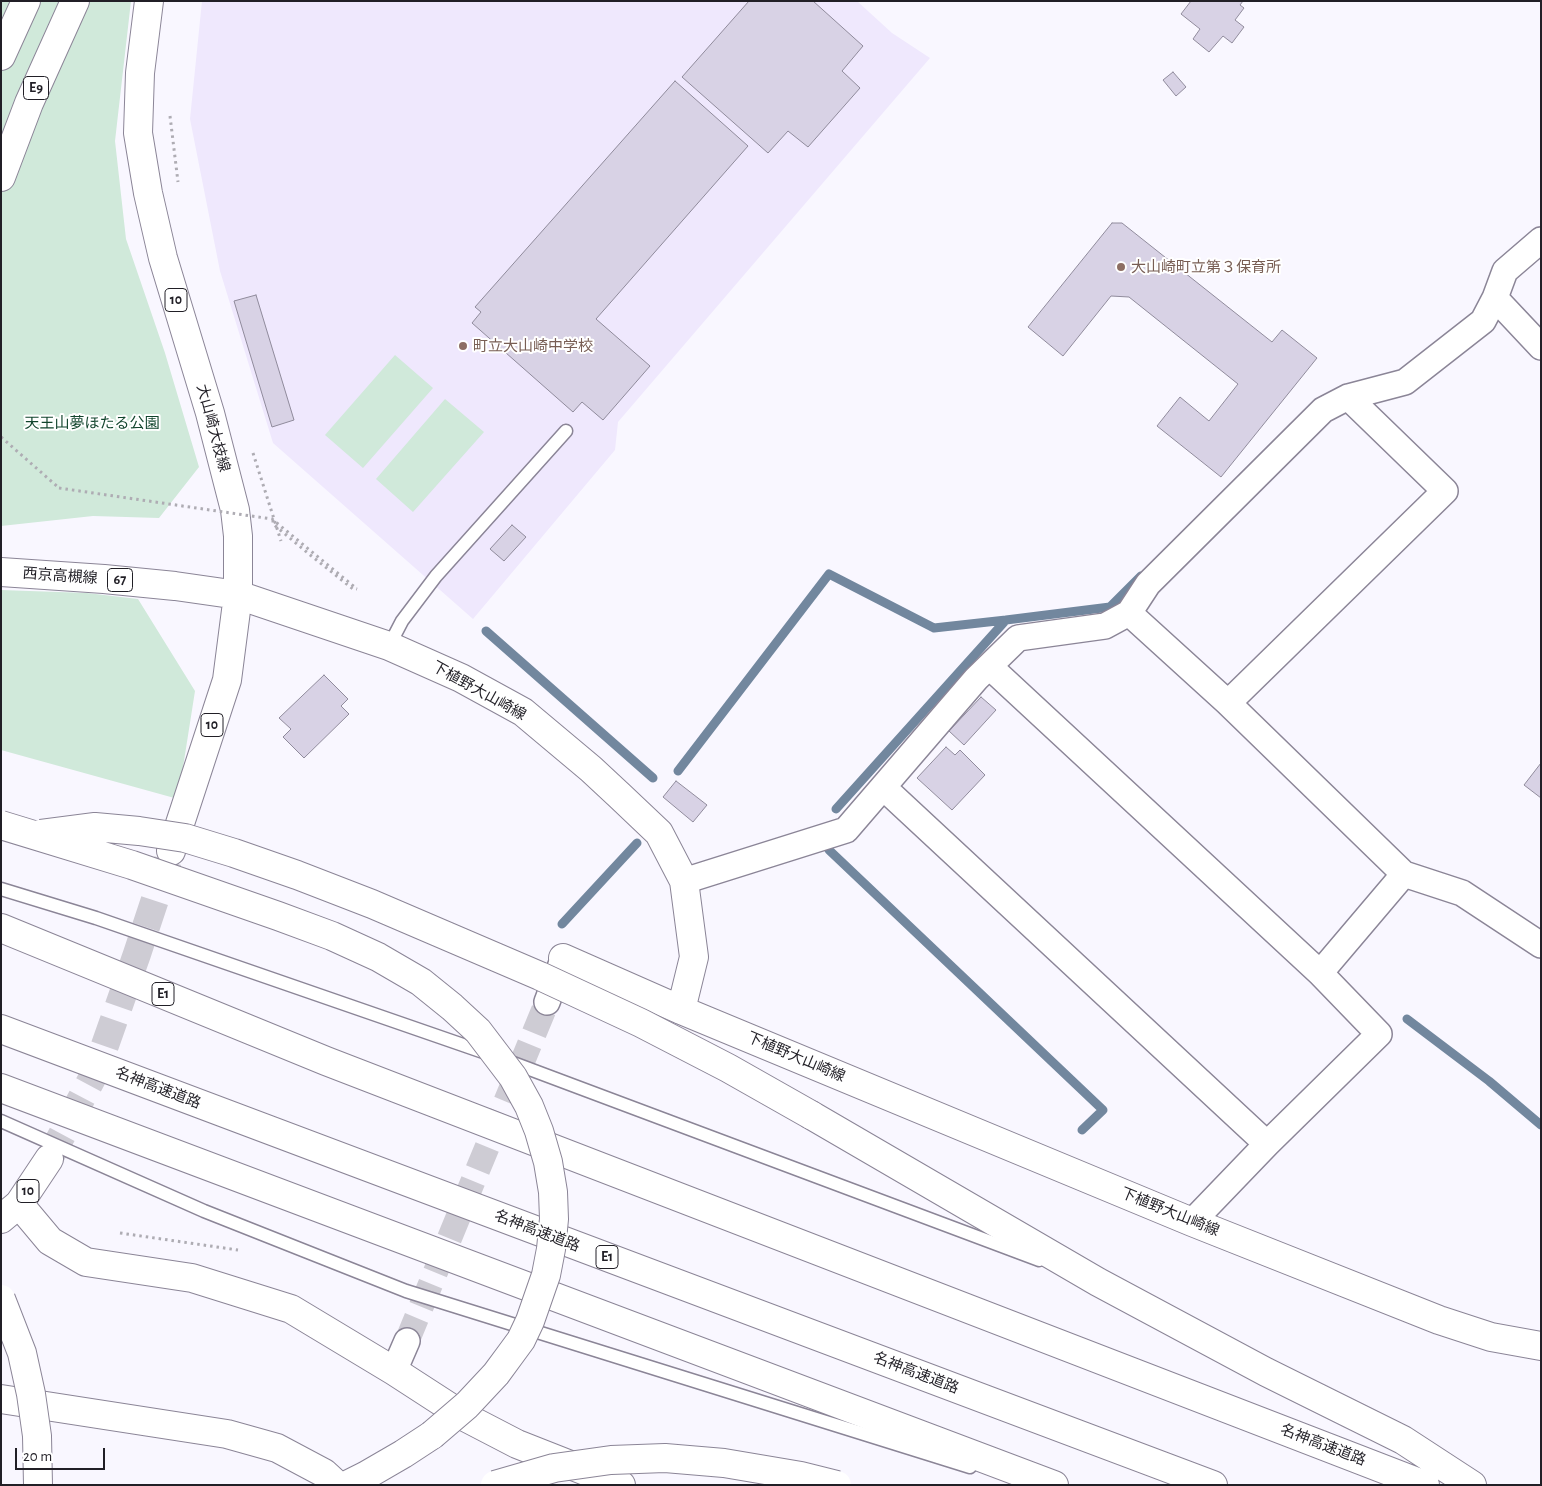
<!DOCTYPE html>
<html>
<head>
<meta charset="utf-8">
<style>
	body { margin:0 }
	#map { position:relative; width:1542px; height:1486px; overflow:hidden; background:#f9f7ff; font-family:"Alegreya Sans",sans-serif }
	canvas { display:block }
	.frame { position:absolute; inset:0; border:2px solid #211f26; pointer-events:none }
	.scale { position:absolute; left:15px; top:1448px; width:90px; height:22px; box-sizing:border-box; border:2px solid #211f26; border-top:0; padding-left:6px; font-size:15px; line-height:18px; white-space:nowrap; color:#211f26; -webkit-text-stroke:4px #fff; paint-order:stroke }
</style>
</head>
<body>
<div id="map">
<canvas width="1542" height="1486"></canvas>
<div class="frame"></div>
<div class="scale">20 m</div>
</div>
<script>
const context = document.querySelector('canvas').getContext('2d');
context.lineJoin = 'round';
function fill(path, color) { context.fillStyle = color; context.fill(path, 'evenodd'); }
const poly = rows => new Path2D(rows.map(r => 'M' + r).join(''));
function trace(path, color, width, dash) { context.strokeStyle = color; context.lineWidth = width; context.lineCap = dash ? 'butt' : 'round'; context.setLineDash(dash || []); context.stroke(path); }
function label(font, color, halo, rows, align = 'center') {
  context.font = font + ' "Alegreya Sans","Noto Sans JP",sans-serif'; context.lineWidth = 4; context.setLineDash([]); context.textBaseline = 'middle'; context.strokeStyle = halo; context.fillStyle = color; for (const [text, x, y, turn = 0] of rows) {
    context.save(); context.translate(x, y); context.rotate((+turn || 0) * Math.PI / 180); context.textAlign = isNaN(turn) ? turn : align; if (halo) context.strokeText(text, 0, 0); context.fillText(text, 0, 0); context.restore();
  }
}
fill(poly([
	[202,1,857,1,892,33,930,58,618,422,615,450,473,619,273,443,220,271,190,119]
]), '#efe8fd');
fill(poly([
	[1,1,131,1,115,141,126,239,165,353,199,467,159,518,93,516,1,526],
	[395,355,433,388,363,468,325,435],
	[445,399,484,432,413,512,376,479],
	[1,590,87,593,138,599,195,691,178,799,1,750]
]), '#d0e9da');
trace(poly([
	[486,631,653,778],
	[678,771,829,574,934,628,1006,620],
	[836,809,1006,620,1110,607,1141,576],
	[829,850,1103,1110,1082,1130],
	[562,924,637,843],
	[1407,1019,1489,1081,1541,1125]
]), '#72879e', 9);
const building = poly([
	[749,1,813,1,863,46,842,71,860,88,808,147,788,131,768,153,682,77,749,1],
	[1191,1,1243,1,1240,5,1244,8,1235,20,1244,27,1232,43,1223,36,1209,52,1193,39,1200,29,1181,14,1191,1],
	[1173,72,1186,87,1176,96,1163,80,1173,72],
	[675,81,748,146,596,319,650,366,603,420,582,402,573,412,472,323,481,312,475,307,675,81],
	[1112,223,1122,223,1272,342,1282,330,1317,358,1221,477,1157,426,1180,397,1209,421,1238,384,1129,297,1111,296,1063,356,1028,327,1112,223],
	[256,295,294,420,272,427,234,301,256,295],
	[512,525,526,537,504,561,490,549,512,525],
	[324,675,348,699,341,706,349,714,304,758,283,737,291,729,279,718,324,675],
	[981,697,996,710,964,745,949,731,981,697],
	[946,747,955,755,960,750,985,775,952,810,917,778,946,747],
	[1541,763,1541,798,1524,785,1541,763],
	[676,781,707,805,693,822,663,797,676,781]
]);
fill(building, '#d8d2e5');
trace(building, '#908b9c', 1);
trace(poly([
	[407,1341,547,1002]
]), '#ceccd4', 25, [25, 12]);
trace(poly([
	[49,1159,96,1071,137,954,170,854]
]), '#ceccd4', 28, [28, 14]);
const lane = poly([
	[389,646,402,621,436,576,566,431],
	[1,889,96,918,489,1054],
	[508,1061,1039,1260],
	[1,1121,204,1211,406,1291,970,1467]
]);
const street = poly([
	[1495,298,1541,347],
	[1129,613,1228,703,1404,874,1320,973,1379,1034,1267,1144,1192,1222],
	[990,667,1320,973],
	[1228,703,1445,491,1348,397],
	[883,787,1267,1144],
	[1404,874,1462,893,1541,945],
	[684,881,846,830,976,679,1018,638,1105,626,1129,613,1148,584,1323,410,1348,397,1405,382,1483,321,1495,298,1505,271,1541,240],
	[547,1002,561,965],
	[394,1371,407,1341]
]);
const secondary = poly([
	[238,595,389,646,461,678,523,712,591,769,620,796,659,833,684,881,694,957,681,1010],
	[563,958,681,1010,1192,1222,1439,1320,1491,1337,1541,1346],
	[19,1204,50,1241,86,1262,192,1278,291,1309,394,1371,465,1417,517,1444,621,1485]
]);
const primary = poly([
	[149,1,140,73,138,133,148,193,163,258,210,413,235,510,238,536,238,595,227,680,171,851],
	[1,572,104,579,175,586,238,595],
	[1,1219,19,1204,49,1159]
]);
const highway = poly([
	[1,56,26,1],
	[1,177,29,103,75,1],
	[1,928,326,1061,1425,1485],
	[1,1029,1213,1485],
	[1,1088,1054,1485],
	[811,1115,1098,1282,1266,1372,1403,1440,1472,1485],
	[1,1399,227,1434,277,1448,324,1473,337,1485],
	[347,1485,365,1476,403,1454,432,1435]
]);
trace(lane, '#8b8597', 15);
trace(street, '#8b8597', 28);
trace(secondary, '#8b8597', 30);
trace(primary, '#8b8597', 30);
trace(highway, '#8b8597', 30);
trace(poly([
	[170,116,178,182],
	[1,437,59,488],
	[253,453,281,541],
	[120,1233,238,1250]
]), '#aeacb3', 3, [2.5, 4]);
trace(lane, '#fff', 12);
trace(street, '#fff', 25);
trace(secondary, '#fff', 28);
trace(primary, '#fff', 28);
trace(highway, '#fff', 28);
const highwayBridge = poly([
	[1,825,132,865,278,916,332,936,378,957,421,982,452,1007,478,1031,513,1077,529,1106,539,1131,548,1162,553,1192,554,1219,551,1249,546,1275,530,1321,521,1340,510,1355,496,1374,467,1405,432,1435],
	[41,834,95,827,139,831,185,838,234,853,297,875,372,904,540,976,641,1023,728,1068,811,1115],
	[1,1299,22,1353,31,1394,37,1436,38,1485],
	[495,1485,554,1468,611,1460,665,1458,724,1463,801,1476,837,1485]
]);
trace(highwayBridge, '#8b8597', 30, []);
trace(poly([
	[59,488,272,519,357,589],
	[273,520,273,524,309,554,353,589,357,589]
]), '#aeacb3', 3, [2.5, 4]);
trace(highwayBridge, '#fff', 28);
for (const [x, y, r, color] of [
	[1121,267,5,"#8d6e63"],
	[463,346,5,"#8d6e63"]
]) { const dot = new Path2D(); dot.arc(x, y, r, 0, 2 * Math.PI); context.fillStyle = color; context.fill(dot); trace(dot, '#fff', 2); }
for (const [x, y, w] of [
	[36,88,25],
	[176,300,22],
	[120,580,25],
	[212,725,22],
	[163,994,22],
	[28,1191,22],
	[607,1257,22]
]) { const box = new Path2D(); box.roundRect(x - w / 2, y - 11.5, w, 23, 4); context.fillStyle = '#fff'; context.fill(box); trace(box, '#211f26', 1); }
label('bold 14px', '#211f26', null, [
	["E9",36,88],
	["10",176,300],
	["67",120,580],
	["10",212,725],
	["E1",163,994],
	["10",28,1191],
	["E1",607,1257]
]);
label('15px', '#785e54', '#fff', [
	["大山崎町立第３保育所",1131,267],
	["町立大山崎中学校",473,346]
], 'left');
label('15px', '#11442c', '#fff', [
	["天王山夢ほたる公園",92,423]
]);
label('15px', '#211f26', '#fff', [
	["大山崎大枝線",213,428,75],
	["西京高槻線",60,576,4],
	["下植野大山崎線",479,691,29],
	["下植野大山崎線",796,1057,23],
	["名神高速道路",158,1088,21],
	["下植野大山崎線",1170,1212,22],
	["名神高速道路",537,1231,21],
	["名神高速道路",916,1373,21],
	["名神高速道路",1323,1445,21]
]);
</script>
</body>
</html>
